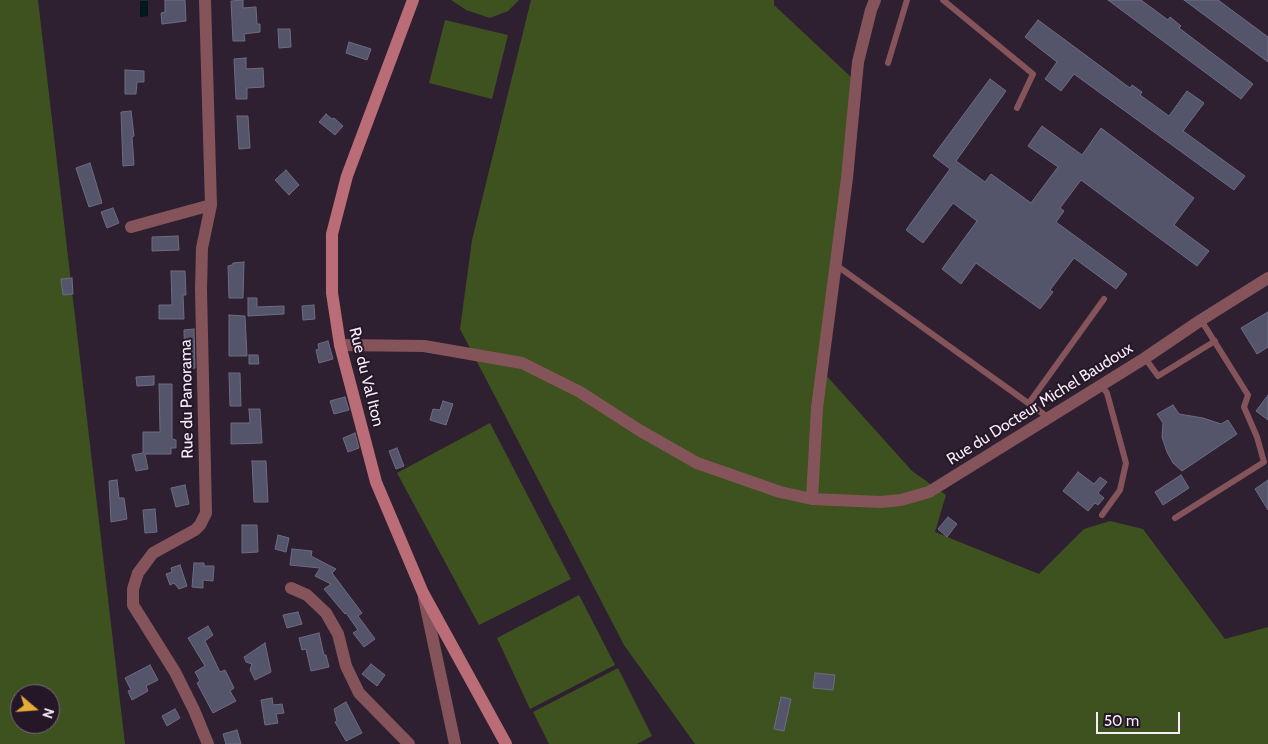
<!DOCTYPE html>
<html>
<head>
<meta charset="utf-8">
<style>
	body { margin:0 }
	#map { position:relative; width:1268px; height:744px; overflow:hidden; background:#2f2031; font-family:Cabin,sans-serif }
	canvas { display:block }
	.north { position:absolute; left:10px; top:684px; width:50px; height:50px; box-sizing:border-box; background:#251727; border:1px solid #796d7b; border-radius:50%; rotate:108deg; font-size:14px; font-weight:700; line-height:20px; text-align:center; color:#f7edf8 }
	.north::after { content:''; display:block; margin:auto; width:18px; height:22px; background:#e5ad35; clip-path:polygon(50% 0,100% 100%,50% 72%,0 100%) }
	.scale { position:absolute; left:1096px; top:712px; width:84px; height:22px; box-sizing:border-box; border:2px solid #f7edf8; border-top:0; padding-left:6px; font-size:15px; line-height:18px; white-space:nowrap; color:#f7edf8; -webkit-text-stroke:4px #251727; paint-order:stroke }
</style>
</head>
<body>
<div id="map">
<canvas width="1268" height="744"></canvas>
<div class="north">N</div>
<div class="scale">50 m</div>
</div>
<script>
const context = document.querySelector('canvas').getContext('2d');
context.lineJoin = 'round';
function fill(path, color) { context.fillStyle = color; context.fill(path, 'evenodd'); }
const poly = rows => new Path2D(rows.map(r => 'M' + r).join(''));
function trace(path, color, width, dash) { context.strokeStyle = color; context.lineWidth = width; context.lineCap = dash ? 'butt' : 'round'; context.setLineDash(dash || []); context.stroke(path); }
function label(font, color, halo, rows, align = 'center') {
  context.font = font + ' Cabin,sans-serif'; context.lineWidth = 4; context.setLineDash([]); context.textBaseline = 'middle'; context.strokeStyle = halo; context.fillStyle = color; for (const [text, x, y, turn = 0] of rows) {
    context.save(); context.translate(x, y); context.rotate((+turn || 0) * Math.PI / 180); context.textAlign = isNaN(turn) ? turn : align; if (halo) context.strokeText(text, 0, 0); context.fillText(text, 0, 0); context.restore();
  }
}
fill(poly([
	[0,0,38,0,125,744,0,744],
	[20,694,50,694,50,724,20,724],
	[451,0,519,0,508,11,490,18,466,10],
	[531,0,774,0,774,5,851,77,825,374,912,471,946,495,935,532,1039,574,1084,529,1110,521,1143,529,1225,639,1268,627,1268,744,695,744,624,645,460,329,472,240],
	[445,20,508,35,492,99,429,83],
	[490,423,571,579,479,625,397,473],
	[579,595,615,665,530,709,497,638],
	[618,668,652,736,637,744,549,744,533,712]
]), '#3d521e');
fill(poly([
	[140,1,148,1,148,16,140,17]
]), '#00181a');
const building = poly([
	[165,0,185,0,186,21,162,24,161,13,165,12,165,0],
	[243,0,243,8,256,7,257,24,260,24,260,32,244,34,245,41,233,41,231,1,243,0],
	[1108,0,1141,0,1168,20,1170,17,1181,26,1179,28,1253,84,1241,99,1108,0],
	[1184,0,1218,0,1268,37,1268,62,1184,0],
	[1038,20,1130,88,1132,85,1142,92,1140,95,1169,116,1187,91,1204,103,1183,131,1245,176,1234,190,1074,74,1061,91,1045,79,1057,62,1025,37,1038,20],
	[278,29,290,29,291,47,279,48,278,29],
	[349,42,371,49,367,60,346,53,349,42],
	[246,58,246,69,263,68,264,87,247,88,247,99,236,99,234,59,246,58],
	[125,70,144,71,144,82,137,82,136,94,125,94,125,70],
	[990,79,1006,91,956,161,985,182,991,174,1031,203,1058,167,1028,146,1042,126,1082,155,1101,128,1194,198,1174,225,1209,251,1197,266,1081,180,1060,208,1064,211,1056,222,1127,274,1116,289,1074,258,1050,290,1053,292,1040,309,976,263,961,284,942,269,977,221,953,203,923,243,906,230,950,169,933,156,990,79],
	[131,111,134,136,132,137,134,165,123,166,121,112,131,111],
	[326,114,332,119,334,118,343,126,335,135,319,122,326,114],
	[237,116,248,116,250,148,239,149,237,116],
	[90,163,102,203,89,207,76,168,90,163],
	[286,170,299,185,289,195,275,180,286,170],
	[113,208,119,223,107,228,101,212,113,208],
	[178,236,179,250,152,251,152,237,178,236],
	[244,262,243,298,229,298,228,266,232,265,233,263,244,262],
	[171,271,185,271,186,295,183,295,184,319,159,319,159,305,172,305,171,271],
	[72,278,73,294,63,295,61,279,72,278],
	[248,298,257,298,257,307,284,306,284,314,248,316,248,298],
	[314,305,315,319,303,320,302,306,314,305],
	[1268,312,1268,347,1257,354,1241,328,1268,312],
	[229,315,245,316,247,356,229,356,229,315],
	[194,329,195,368,185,369,184,330,194,329],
	[328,341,333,359,319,363,316,350,319,349,318,344,328,341],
	[249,355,258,355,259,364,249,364,249,355],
	[229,373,240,373,241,406,230,406,229,373],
	[154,376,154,385,137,386,136,377,154,376],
	[159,384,172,384,172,439,176,440,176,448,171,448,171,454,145,454,148,469,136,471,132,455,143,453,143,432,160,432,159,384],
	[1268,395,1268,420,1256,411,1268,395],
	[345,397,349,410,334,414,330,401,345,397],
	[443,401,453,404,446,425,430,420,433,409,440,410,443,401],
	[1173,405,1179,414,1203,418,1221,424,1228,420,1237,434,1182,471,1173,463,1167,452,1162,437,1163,423,1157,414,1173,405],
	[249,409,260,409,262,443,231,444,231,423,250,423,249,409],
	[355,433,359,448,348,452,343,438,355,433],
	[397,448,404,466,396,469,389,451,397,448],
	[252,461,266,461,268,502,254,502,252,461],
	[1078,472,1094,484,1100,477,1107,482,1098,493,1104,498,1098,505,1095,503,1088,511,1063,491,1078,472],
	[1181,475,1189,488,1163,505,1155,492,1181,475],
	[117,480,119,498,124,498,127,519,111,522,109,481,117,480],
	[1268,480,1268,510,1255,489,1268,480],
	[185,485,189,504,176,507,171,488,185,485],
	[155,509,157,532,145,533,143,510,155,509],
	[948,517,957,524,947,537,938,529,948,517],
	[242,525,257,525,258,552,242,553,242,525],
	[278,535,289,538,286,552,275,549,278,535],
	[292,549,312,551,311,556,336,569,332,573,362,613,358,616,375,639,364,647,353,633,358,630,346,613,345,614,324,589,331,584,315,576,320,568,290,565,292,549],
	[194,563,204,563,204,566,214,566,213,581,203,580,203,588,192,587,194,563],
	[180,565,187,586,179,589,174,583,170,585,166,574,172,572,171,568,180,565],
	[298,612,302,624,287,628,283,615,298,612],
	[208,626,213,635,205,641,220,672,225,670,234,688,230,691,236,701,213,713,197,683,200,681,195,672,205,666,188,638,208,626],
	[319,633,324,655,326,655,329,667,311,671,306,649,302,650,299,638,319,633],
	[265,643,271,672,255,680,250,670,252,664,246,662,244,657,265,643],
	[371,664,385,675,377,686,362,674,371,664],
	[150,665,158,680,146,686,148,691,132,700,128,691,131,690,125,678,150,665],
	[815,673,835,675,833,690,813,688,815,673],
	[781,697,791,699,784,731,774,729,781,697],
	[272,698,273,705,282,704,284,713,276,714,278,723,265,725,261,700,272,698],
	[346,702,362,733,346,741,335,722,337,721,334,709,346,702],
	[175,709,180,718,167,726,162,716,175,709],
	[237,730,241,744,226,744,223,734,237,730]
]);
fill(building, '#54546a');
trace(building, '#6c6c83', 1);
trace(poly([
	[943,0,1033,74,1017,108],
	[888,63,907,0],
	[836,265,1049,418],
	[1145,358,1158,376,1215,341],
	[1101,385,1107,393,1126,463,1120,490,1102,515],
	[1029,403,1104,299],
	[1175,518,1264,462,1257,437,1244,407,1248,395,1201,320]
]), '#85545a', 6);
trace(poly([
	[205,0,211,205,202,248,201,290,206,513,200,525,195,530,153,553,138,573,133,589,133,605,175,672,194,710,208,744],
	[131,227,211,205],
	[340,345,424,346,522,363,580,392,639,430,697,463,780,492,812,499,881,502,901,500,929,492,1145,358,1201,320,1268,278],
	[812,499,817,408,847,178,858,62,871,10,875,0],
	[291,588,307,595,326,613,338,634,346,666,359,693,409,744],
	[424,598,455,744]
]), '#85545a', 12);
trace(poly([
	[413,0,347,176,332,234,332,293,340,345,376,482,423,593,506,744]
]), '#ba6d77', 12);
label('16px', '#f7edf8', '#251727', [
	["Rue du Val Iton",366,377,76],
	["Rue du Panorama",187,399,-91],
	["Rue du Docteur Michel Baudoux",1040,404,-32]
]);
</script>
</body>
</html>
